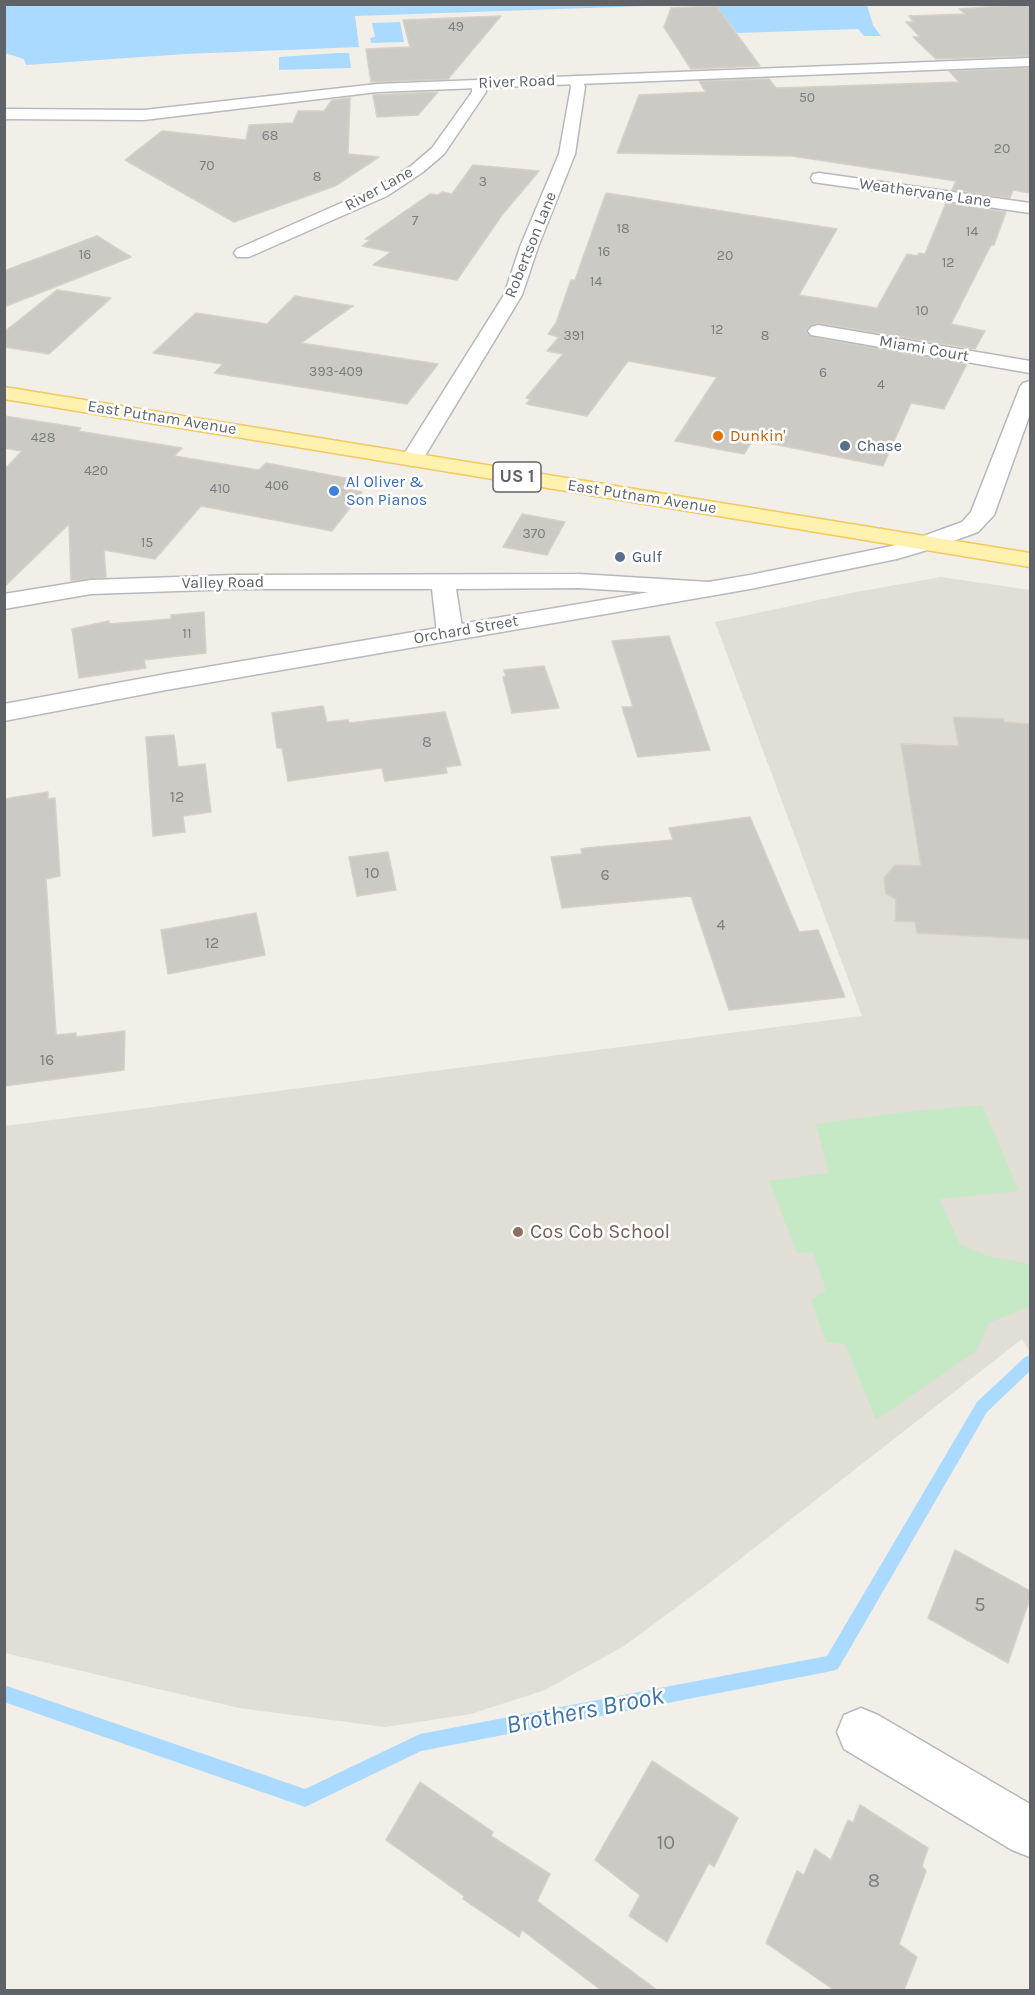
<!DOCTYPE html>
<html>
<head>
<meta charset="utf-8">
<style>
	body { margin:0 }
	#map { position:relative; width:1035px; height:1995px; overflow:hidden; background:#f1efe8; font-family:Karla,sans-serif }
	canvas { display:block }
	.frame { position:absolute; inset:0; border:6px solid #5f6368; pointer-events:none }
</style>
</head>
<body>
<div id="map">
<canvas width="1035" height="1995"></canvas>
<div class="frame"></div>
</div>
<script>
const context = document.querySelector('canvas').getContext('2d');
context.lineJoin = 'round';
function fill(path, color) { context.fillStyle = color; context.fill(path, 'evenodd'); }
const poly = rows => new Path2D(rows.map(r => 'M' + r).join(''));
function trace(path, color, width, dash) { context.strokeStyle = color; context.lineWidth = width; context.lineCap = dash ? 'butt' : 'round'; context.setLineDash(dash || []); context.stroke(path); }
function label(font, color, halo, rows, align = 'center') {
  context.font = font + ' Karla,sans-serif'; context.lineWidth = 5; context.setLineDash([]); context.textBaseline = 'middle'; context.strokeStyle = halo; context.fillStyle = color; for (const [text, x, y, turn = 0] of rows) {
    context.save(); context.translate(x, y); context.rotate((+turn || 0) * Math.PI / 180); context.textAlign = isNaN(turn) ? turn : align; if (halo) context.strokeText(text, 0, 0); context.fillText(text, 0, 0); context.restore();
  }
}
fill(poly([
	[941,577,1030,590,1030,1352,1022,1339,712,1581,624,1646,545,1690,471,1714,385,1727,239,1708,5,1653,5,1126,862,1016,715,622,856,592]
]), '#e1ded6');
fill(poly([
	[982,1105,1019,1191,939,1199,960,1244,987,1256,1030,1264,1030,1306,989,1323,976,1351,876,1420,845,1344,826,1342,811,1300,826,1290,813,1252,797,1253,769,1181,829,1173,816,1124,905,1112]
]), '#c5e8c5');
fill(poly([
	[4,5,5,4,676,5,355,16,359,47,185,54,26,65,24,59,5,53],
	[715,5,867,5,873,25,881,36,864,36,858,29,737,33],
	[400,22,404,42,371,43,370,38,375,37,372,23],
	[338,53,349,53,351,68,279,70,279,57]
]), '#aadaff');
fill(poly([
	[1030,1355,1030,1371,987,1412,838,1669,832,1671,421,1751,305,1807,4,1702,4,1685,305,1789,420,1734,827,1656,977,1402,1025,1357,1030,1355]
]), '#aadaff');
const building = poly([
	[1030,4,1030,56,936,59,913,37,920,37,906,22,914,22,909,16,966,14,959,9,1030,4],
	[716,6,760,66,691,69,664,27,671,8,716,6],
	[501,16,448,79,371,82,366,49,410,47,403,20,501,16],
	[1030,68,1030,193,1013,190,1010,198,952,190,956,181,792,156,617,153,639,95,706,92,699,81,769,79,776,88,959,82,949,71,1030,68],
	[438,92,418,115,377,117,373,95,438,92],
	[350,98,348,154,379,157,335,186,234,222,125,160,162,131,246,140,249,125,293,123,298,111,324,111,332,100,350,98],
	[473,165,539,171,502,215,457,280,373,265,391,252,362,246,370,240,365,239,430,194,438,195,442,192,452,194,473,165],
	[606,193,837,229,799,295,877,308,907,254,917,256,919,253,925,254,946,203,1006,212,994,245,991,245,951,324,985,331,975,349,818,323,809,326,806,331,811,337,967,364,944,409,911,403,883,466,753,440,744,454,675,441,717,377,628,361,587,416,526,404,531,399,526,398,563,354,547,351,559,337,548,334,556,323,571,280,575,280,606,193],
	[97,236,131,257,4,307,4,271,97,236],
	[57,290,111,298,49,354,4,347,4,332,57,290],
	[295,296,353,306,301,343,438,364,407,404,214,373,223,364,153,353,196,313,267,324,295,296],
	[4,416,81,428,78,431,182,448,174,456,259,470,266,463,350,479,342,488,362,492,332,531,201,506,155,559,104,550,106,577,71,581,69,524,4,587,4,470,22,451,4,448,4,416],
	[522,514,565,522,547,555,503,547,522,514],
	[204,612,206,653,144,660,146,668,79,678,72,629,109,621,109,624,171,619,171,615,204,612],
	[669,636,710,750,638,757,622,707,633,707,612,641,669,636],
	[544,666,559,708,512,713,503,677,506,677,504,670,544,666],
	[323,706,327,722,348,720,349,723,445,712,461,765,446,767,447,773,385,781,382,768,288,781,282,748,277,748,272,713,323,706],
	[953,717,1003,719,1004,722,1030,724,1030,939,917,933,915,922,895,921,896,899,886,894,884,878,895,865,921,866,901,744,959,746,953,717],
	[174,735,178,767,205,764,211,812,183,816,185,832,153,836,146,737,174,735],
	[48,792,48,799,55,798,60,876,46,879,56,1035,76,1033,76,1037,125,1031,124,1070,4,1086,4,799,48,792],
	[750,817,799,932,818,930,845,997,729,1010,691,896,562,908,551,857,582,854,581,849,586,848,673,840,669,828,750,817],
	[388,852,396,890,357,896,349,857,388,852],
	[256,913,265,955,168,974,161,930,256,913],
	[955,1550,1030,1591,1030,1598,1008,1663,928,1618,955,1550],
	[652,1761,738,1818,714,1867,709,1863,667,1942,629,1916,640,1895,595,1860,652,1761],
	[420,1782,493,1832,491,1836,550,1874,537,1901,657,1990,601,1990,522,1930,519,1937,463,1899,464,1896,386,1840,420,1782],
	[860,1805,928,1848,922,1866,926,1871,899,1944,917,1957,904,1990,834,1990,766,1943,797,1871,804,1875,815,1849,831,1860,848,1820,853,1823,860,1805]
]);
fill(building, '#cccac5');
trace(building, '#d6d1c6', 1.5);
const street = poly([
	[576,76,581,77,585,87,575,154,538,247,522,295,420,464,412,466,404,464,401,459,504,295,520,247,559,154,571,87,569,80,576,76],
	[479,79,486,83,486,92,444,154,423,172,387,196,249,257,237,257,234,253,237,249,375,188,411,166,432,148,472,92,472,83,479,79],
	[819,173,1030,203,1030,213,813,182,811,178,813,174,819,173],
	[818,325,1030,361,1030,373,811,335,808,331,811,327,818,325],
	[1030,381,1030,414,994,515,978,532,934,548,926,550,918,548,914,543,918,538,962,522,971,512,1020,387,1023,383,1030,381],
	[579,574,709,582,718,584,721,589,718,594,709,596,579,588,456,589,463,633,459,638,450,641,441,638,437,633,432,589,235,589,91,594,4,609,4,594,91,580,235,575,579,574],
	[861,1708,878,1715,1030,1804,1030,1857,1012,1850,844,1749,837,1732,844,1715,861,1708]
]);
const secondary = poly([
	[1030,58,1030,66,377,92,144,120,4,119,4,109,144,110,377,84,1030,58],
	[926,536,934,538,938,543,934,548,897,559,750,589,166,690,4,721,4,704,166,674,750,575,892,546,926,536]
]);
const primary = poly([
	[4,387,1030,553,1030,567,4,399,4,387]
]);
trace(street, '#b5b8bc', 3);
trace(secondary, '#b6babf', 3);
trace(primary, '#f2c960', 3);
fill(street, '#fff');
fill(secondary, '#fff');
fill(primary, '#fff2af');
for (const [x, y, r, color] of [
	[718,436,6,"#e8710a"],
	[845,446,6,"#5c6f8a"],
	[334,491,6,"#3f7fe0"],
	[620,557,6,"#5c6f8a"],
	[518,1232,6,"#8d6e63"]
]) { const dot = new Path2D(); dot.arc(x, y, r, 0, 2 * Math.PI); context.fillStyle = color; context.fill(dot); trace(dot, '#fff', 2); }
label('14px', '#7a7d7f', null, [
	["49",456,27],
	["50",807,98],
	["68",270,136],
	["20",1002,149],
	["70",207,166],
	["8",317,177],
	["3",483,182],
	["7",415,221],
	["18",623,229],
	["14",972,232],
	["16",604,252],
	["16",85,255],
	["20",725,256],
	["12",948,263],
	["14",596,282],
	["10",922,311],
	["12",717,330],
	["391",574,336],
	["8",765,336],
	["393-409",336,372],
	["6",823,373],
	["4",881,385],
	["428",43,438],
	["420",96,471],
	["406",277,486],
	["410",220,489],
	["370",534,534],
	["15",147,543],
	["11",187,634]
]);
label('16px', '#5f6368', '#fff', [
	["River Road",517,82,-2],
	["River Lane",379,189,-29],
	["Weathervane Lane",925,193,8],
	["Robertson Lane",531,245,-68],
	["Miami Court",924,349,10],
	["East Putnam Avenue",162,418,9],
	["East Putnam Avenue",642,497,9],
	["Valley Road",223,583,-1],
	["Orchard Street",466,630,-10]
]);
label('16px', '#c56008', '#fff', [
	["Dunkin'",730,436]
], 'left');
label('16px', '#4e5e75', '#fff', [
	["Chase",857,446],
	["Gulf",632,557]
], 'left');
label('16px', '#366cbe', '#fff', [
	["Al Oliver &",346,482],
	["Son Pianos",346,500]
], 'left');
label('16px', '#7a7d7f', null, [
	["8",427,742],
	["12",177,797],
	["10",372,873],
	["6",605,875],
	["4",721,925],
	["12",212,943],
	["16",47,1060]
]);
for (const [x, y, w] of [
	[517,477,48]
]) { const box = new Path2D(); box.roundRect(x - w / 2, y - 15, w, 30, 4.5); context.fillStyle = '#fff'; context.fill(box); trace(box, '#5f6368', 1.5); }
label('bold 18px', '#5f6368', null, [
	["US 1",517,477]
]);
label('20px', '#785e54', '#fff', [
	["Cos Cob School",530,1232]
], 'left');
label('20px', '#7a7d7f', null, [
	["5",980,1605],
	["10",666,1843],
	["8",874,1881]
]);
label('italic 26px', '#4174aa', '#fff', [
	["Brothers Brook",585,1711,-11]
]);
</script>
</body>
</html>
